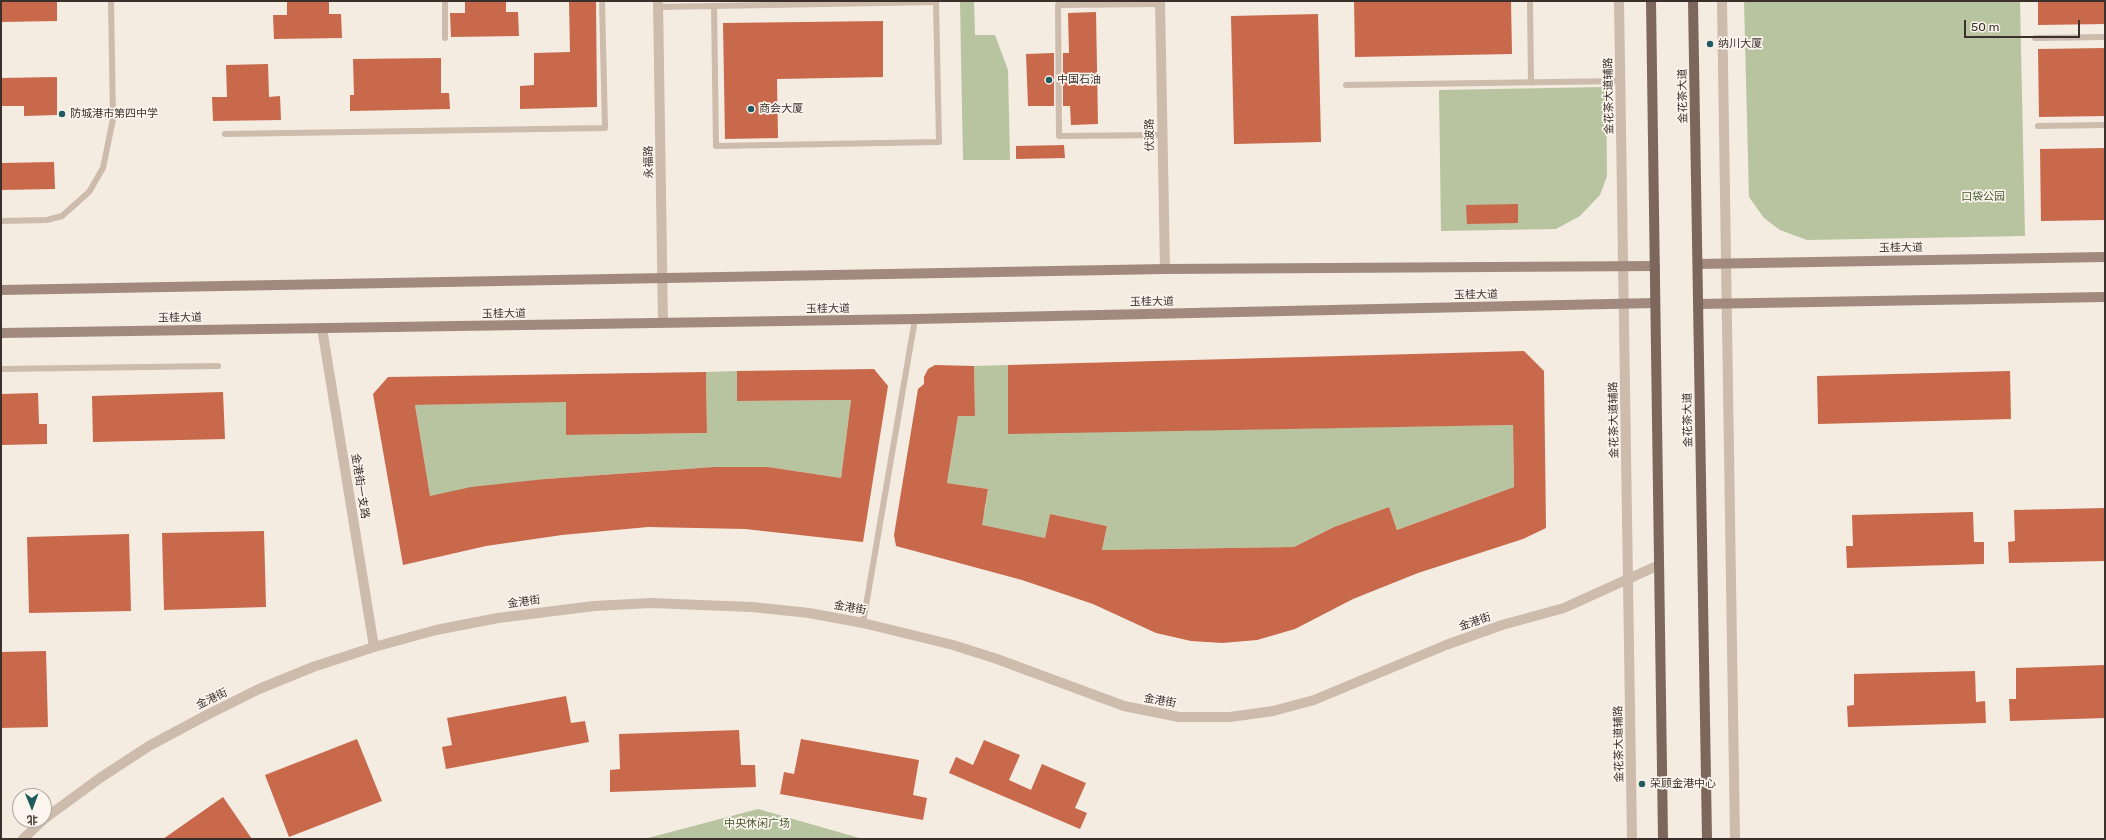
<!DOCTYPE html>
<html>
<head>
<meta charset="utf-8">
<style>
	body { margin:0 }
	#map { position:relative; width:2106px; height:840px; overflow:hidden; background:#f4ebe1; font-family:Rubik,"Noto Sans SC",sans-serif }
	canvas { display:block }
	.frame { position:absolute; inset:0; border:2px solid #3b302b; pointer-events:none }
	.north { position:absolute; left:12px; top:788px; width:40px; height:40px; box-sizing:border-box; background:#fbf5ee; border:1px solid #aea6a0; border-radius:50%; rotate:179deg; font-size:11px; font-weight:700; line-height:16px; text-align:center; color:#3b302b }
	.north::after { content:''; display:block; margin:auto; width:14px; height:18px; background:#1f5a5e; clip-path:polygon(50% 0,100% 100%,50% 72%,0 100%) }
	.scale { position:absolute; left:1964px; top:20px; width:116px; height:18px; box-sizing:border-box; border:2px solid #3b302b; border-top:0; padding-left:5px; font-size:12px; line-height:14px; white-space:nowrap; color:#3b302b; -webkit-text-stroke:3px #fbf5ee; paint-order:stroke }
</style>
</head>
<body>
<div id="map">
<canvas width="2106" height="840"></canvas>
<div class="frame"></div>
<div class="north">北</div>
<div class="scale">50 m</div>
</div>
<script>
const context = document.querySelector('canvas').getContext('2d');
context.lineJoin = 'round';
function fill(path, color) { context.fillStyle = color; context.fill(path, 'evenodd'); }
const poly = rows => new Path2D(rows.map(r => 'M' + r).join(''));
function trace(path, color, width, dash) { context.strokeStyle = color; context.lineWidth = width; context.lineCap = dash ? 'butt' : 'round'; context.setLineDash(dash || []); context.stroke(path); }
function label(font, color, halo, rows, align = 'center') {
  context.font = font + ' Rubik,"Noto Sans SC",sans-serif'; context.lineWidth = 3.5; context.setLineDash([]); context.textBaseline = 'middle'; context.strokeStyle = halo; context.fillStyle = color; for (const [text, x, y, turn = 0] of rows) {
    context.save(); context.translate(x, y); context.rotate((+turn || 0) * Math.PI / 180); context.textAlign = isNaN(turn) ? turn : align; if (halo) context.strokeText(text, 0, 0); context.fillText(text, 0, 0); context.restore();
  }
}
fill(poly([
	[960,1,978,1,974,1,975,35,995,35,1008,70,1010,160,963,160],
	[1744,1,2020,1,2025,236,1807,240,1780,230,1764,218,1749,197],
	[1606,87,1607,176,1600,195,1580,216,1556,229,1441,231,1439,90],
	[1008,365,1008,433,1513,425,1514,487,1397,530,1389,507,1334,527,1294,547,1102,550,1107,526,1050,514,1045,538,972,524,975,509,985,511,988,489,947,483,958,416,975,416,974,366],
	[737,371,738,401,851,400,841,478,768,467,714,467,545,479,430,496,415,405,586,401,566,414,566,435,707,433,706,372],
	[758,809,863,839,644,839]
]), '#b8c4a0');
fill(poly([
	[1,1,57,1,57,21,1,22],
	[287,1,329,1,329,14,341,14,342,38,274,39,273,15,287,15],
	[465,1,506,1,506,12,518,12,519,36,451,37,450,13,465,13],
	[569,1,596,1,597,107,520,109,520,86,534,85,534,53,570,52],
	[1354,1,1511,1,1512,54,1355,57],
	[2038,1,2105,1,2105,24,2038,25],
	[1096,12,1098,124,1071,125,1070,106,1063,106,1063,53,1069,53,1068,13],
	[1318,14,1321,142,1234,144,1231,16],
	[883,21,883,77,777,79,778,138,725,139,723,23],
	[2105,48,2105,116,2039,117,2038,49],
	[1054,53,1054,106,1028,106,1026,54],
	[441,58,441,93,449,93,450,109,350,111,350,95,354,95,353,59],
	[268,64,269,97,280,96,281,120,213,121,212,97,227,97,226,65],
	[57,77,57,115,24,116,24,106,1,106,1,78],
	[1064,145,1065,158,1016,159,1016,146],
	[2105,148,2105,220,2041,221,2040,149],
	[54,162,55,189,1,190,1,163],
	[1518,204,1518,223,1467,224,1466,205],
	[1524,351,1544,371,1546,528,1523,539,1418,573,1353,599,1295,629,1257,640,1222,643,1191,641,1156,633,1093,604,1022,580,896,546,894,535,918,389,924,384,924,377,928,369,935,365,974,366,975,416,958,416,947,483,988,489,982,525,1045,538,1050,514,1107,526,1102,550,1294,547,1334,527,1389,507,1397,530,1514,487,1513,425,1008,434,1008,365],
	[874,369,888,386,863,542,745,529,648,527,562,535,486,546,403,565,373,394,388,377,706,372,707,433,566,435,566,402,415,405,430,496,471,487,545,479,714,467,768,467,841,478,851,400,737,401,737,371],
	[2010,371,2011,419,1818,424,1817,376],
	[223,392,225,439,93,442,92,396],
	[38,393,39,424,47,424,47,444,1,445,1,394],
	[2105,508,2105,561,2009,563,2008,542,2015,541,2014,510],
	[1973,512,1974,542,1984,542,1984,564,1847,568,1846,546,1853,546,1852,515],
	[264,531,266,607,164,610,162,533],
	[129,534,131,611,29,613,27,537],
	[46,651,48,727,1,728,1,652],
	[2105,665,2105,718,2010,721,2009,699,2016,699,2016,668],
	[1975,671,1976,702,1985,701,1986,723,1848,727,1847,706,1854,705,1854,674],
	[566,696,571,723,585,721,589,742,446,769,442,747,452,745,447,718],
	[739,730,741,765,755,765,756,787,610,792,610,770,620,769,619,734],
	[357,739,382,801,289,837,265,775],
	[801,739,919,760,913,795,927,798,923,820,780,794,784,772,794,774],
	[984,740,1020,755,1009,780,1031,790,1042,764,1086,783,1075,808,1087,813,1080,829,949,773,956,757,973,765],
	[223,797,252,839,163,839]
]), '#c8694b');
trace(poly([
	[445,1,445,38],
	[1530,1,1531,83],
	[1160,4,1058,5,1059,136,1162,135],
	[658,7,714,6,936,2,939,142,716,146,714,6],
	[2035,38,2105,37],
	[1346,85,1621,81],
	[2038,126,2105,125],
	[225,134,605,128,602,1],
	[1,221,47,220,62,216,89,192,103,168,113,119,111,1],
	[1,369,218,366],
	[863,623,915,319]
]), '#cdbbac', 6);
trace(poly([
	[1160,1,1165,269],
	[322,328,374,647]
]), '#cdbbac', 10);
trace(poly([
	[658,1,663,323],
	[1619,1,1632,839],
	[1722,1,1735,839],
	[44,819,100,778,149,746,205,716,259,689,313,667,374,647,436,630,498,618,594,606,651,603,752,607,809,613,863,623,953,645,997,659,1124,706,1179,717,1230,717,1273,711,1314,700,1446,645,1502,625,1564,608,1659,565],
	[23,839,43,820]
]), '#cdbbac', 10);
trace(poly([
	[1698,264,2105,257],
	[1,290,1165,269,1655,266],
	[1699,304,2105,297],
	[1,333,915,319,1655,303]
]), '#a18a7d', 10);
trace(poly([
	[1651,1,1663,839],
	[1693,1,1707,839]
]), '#7d675c', 10);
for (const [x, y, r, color] of [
	[1710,44,4,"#1f5a5e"],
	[1049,80,4,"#1f5a5e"],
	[751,109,4,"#1f5a5e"],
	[62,114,4,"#1f5a5e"],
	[1642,784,4,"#1f5a5e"]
]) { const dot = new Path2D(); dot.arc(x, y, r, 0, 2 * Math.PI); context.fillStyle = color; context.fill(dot); trace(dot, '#fbf5ee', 1.5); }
label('11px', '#3b302b', '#fbf5ee', [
	["纳川大厦",1718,44],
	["中国石油",1057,80],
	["商会大厦",759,109],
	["防城港市第四中学",70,114],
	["荣顾金港中心",1650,784]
], 'left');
label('11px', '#3b302b', '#fbf5ee', [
	["金花茶大道辅路",1609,96,-91],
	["金花茶大道",1683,96,-91],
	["伏波路",1150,135,-91],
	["永福路",649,162,-91],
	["玉桂大道",1901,248,-1],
	["玉桂大道",1476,295,-1],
	["玉桂大道",1152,302,-1],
	["玉桂大道",828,309,-1],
	["玉桂大道",504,314,-1],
	["玉桂大道",180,318,-1],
	["金花茶大道辅路",1614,420,-91],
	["金花茶大道",1688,420,-91],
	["金港街一支路",360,486,81],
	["金港街",524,602,-8],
	["金港街",850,608,10],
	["金港街",1475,622,-19],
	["金港街",212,699,-26],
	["金港街",1160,701,10],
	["金花茶大道辅路",1619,744,-91]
]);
label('11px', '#4a5a2e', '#fbf5ee', [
	["口袋公园",1983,197],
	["中央休闲广场",757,824]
]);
</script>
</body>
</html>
